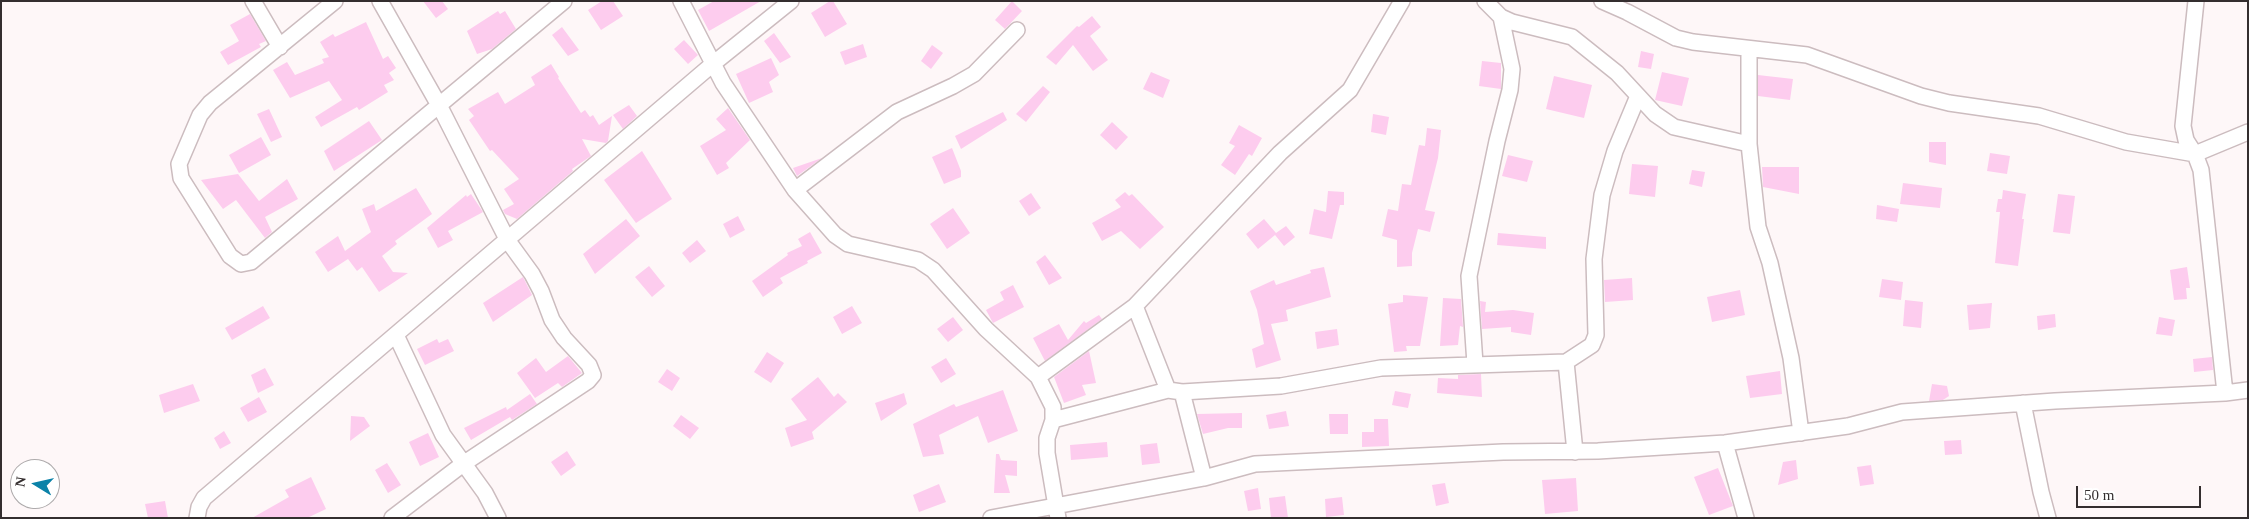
<!DOCTYPE html>
<html>
<head>
<meta charset="utf-8">
<style>
	body { margin:0 }
	#map { position:relative; width:2249px; height:519px; overflow:hidden; background:#fef7f8; font-family:"Times New Roman",serif }
	canvas { display:block }
	.frame { position:absolute; inset:0; border:2px solid #342e2f; pointer-events:none }
	.north { position:absolute; left:10px; top:459px; width:50px; height:50px; box-sizing:border-box; background:#fff; border:1px solid #aeabac; border-radius:50%; rotate:279deg; font-size:14px; font-weight:700; line-height:20px; text-align:center; color:#342e2f }
	.north::after { content:''; display:block; margin:auto; width:18px; height:22px; background:#0b82a8; clip-path:polygon(50% 0,100% 100%,50% 72%,0 100%) }
	.scale { position:absolute; left:2076px; top:486px; width:125px; height:22px; box-sizing:border-box; border:2px solid #342e2f; border-top:0; padding-left:6px; font-size:15px; line-height:18px; white-space:nowrap; color:#342e2f; -webkit-text-stroke:4px #fff; paint-order:stroke }
</style>
</head>
<body>
<div id="map">
<canvas width="2249" height="519"></canvas>
<div class="frame"></div>
<div class="north">N</div>
<div class="scale">50 m</div>
</div>
<script>
const context = document.querySelector('canvas').getContext('2d');
context.lineJoin = 'round';
function fill(path, color) { context.fillStyle = color; context.fill(path, 'evenodd'); }
const poly = rows => new Path2D(rows.map(r => 'M' + r).join(''));
function trace(path, color, width, dash) { context.strokeStyle = color; context.lineWidth = width; context.lineCap = dash ? 'butt' : 'round'; context.setLineDash(dash || []); context.stroke(path); }
fill(poly([
	[423,1,442,1,448,9,436,18],
	[602,1,613,1,623,16,601,30,588,10],
	[714,1,761,1,709,31,698,10],
	[830,1,833,1,847,24,825,37,811,13],
	[1012,1,1022,11,1005,29,995,20],
	[498,11,500,14,505,11,516,29,492,49,477,54,467,31],
	[250,14,266,41,259,44,261,47,228,65,220,52,239,41,230,25],
	[1092,16,1101,27,1090,36,1108,60,1093,71,1073,45,1056,65,1046,57,1077,26,1079,27],
	[366,22,383,59,388,56,396,68,389,73,394,80,384,85,388,92,359,110,357,107,321,127,315,117,342,100,329,81,290,98,273,70,287,62,295,75,324,63,322,59,329,57,320,42,333,34,335,37],
	[562,27,579,50,568,56,552,35],
	[774,33,791,57,780,63,764,41],
	[684,40,698,55,688,64,674,49],
	[863,44,867,57,845,65,840,52],
	[932,45,943,53,931,69,921,61],
	[1641,51,1654,54,1651,69,1638,67],
	[771,58,779,75,769,82,773,92,749,103,736,74],
	[1482,61,1501,63,1501,89,1479,86],
	[551,64,559,77,558,78,581,113,585,110,590,117,593,115,599,125,612,116,608,141,606,143,582,139,591,156,572,169,573,171,517,219,505,214,503,210,514,204,504,189,519,179,492,150,490,151,469,120,474,116,468,109,498,92,505,104,535,85,531,77],
	[1151,72,1170,80,1163,98,1143,89],
	[1662,72,1689,78,1682,106,1655,100],
	[1758,75,1793,79,1790,100,1758,96],
	[1554,76,1592,85,1584,118,1546,109],
	[1043,86,1050,92,1026,122,1016,114],
	[629,105,637,116,623,129,613,115],
	[728,108,750,140,726,163,729,168,717,175,700,146,726,130,716,119],
	[269,109,282,137,271,142,257,114],
	[1003,112,1007,120,961,149,955,136],
	[1373,114,1389,117,1386,135,1371,132],
	[369,121,382,140,334,171,324,151],
	[1112,122,1128,137,1116,150,1100,135],
	[1239,125,1262,138,1252,156,1249,154,1235,175,1221,165,1235,146,1229,143],
	[1427,128,1441,130,1438,158,1425,210,1435,212,1430,232,1418,229,1412,253,1412,266,1397,267,1397,240,1382,236,1388,209,1398,211,1402,184,1411,185,1419,145,1425,146],
	[261,137,271,155,239,173,229,155],
	[1929,142,1946,142,1946,165,1929,162],
	[952,148,961,171,961,177,944,184,932,157],
	[642,151,672,199,636,223,604,180],
	[1990,153,2010,156,2007,174,1987,171],
	[1508,155,1533,161,1527,182,1502,176],
	[822,158,797,176,793,168],
	[1632,164,1658,166,1655,197,1629,194],
	[1762,167,1799,167,1799,194,1763,187],
	[1692,170,1705,172,1702,187,1689,184],
	[238,174,259,201,287,179,298,199,265,217,272,232,265,238,236,200,223,209,201,180],
	[1903,183,1942,188,1940,208,1900,204],
	[416,188,432,214,395,241,397,244,382,256,393,272,408,273,379,292,362,267,357,271,348,259,328,272,315,252,338,236,345,251,371,232,362,209,374,204,376,211],
	[2003,190,2026,194,2022,219,2024,219,2018,266,1995,263,2000,212,1996,212,1998,199,2002,199],
	[1328,191,1344,192,1344,205,1340,205,1332,239,1309,234,1314,209,1326,212],
	[1125,192,1129,196,1132,194,1164,227,1140,249,1121,231,1102,241,1092,223,1121,207,1115,200],
	[1031,193,1041,208,1029,216,1019,201],
	[471,194,483,212,448,231,453,240,438,248,427,228,466,195,467,197],
	[2058,194,2075,196,2070,234,2053,232],
	[1877,205,1899,209,1897,222,1876,219],
	[953,208,970,233,947,249,930,224],
	[738,216,745,230,730,238,723,224],
	[626,219,640,236,595,274,583,254],
	[1264,219,1276,233,1286,226,1295,237,1284,246,1275,235,1258,249,1246,234],
	[810,232,822,253,807,261,808,263,780,278,783,283,763,297,752,281,788,255,787,253,802,246,798,239],
	[1498,233,1546,237,1546,249,1497,245],
	[697,240,706,251,690,263,682,253],
	[1045,255,1062,278,1049,285,1036,262],
	[649,266,665,286,652,297,635,277],
	[1324,267,1331,297,1286,310,1288,321,1271,324,1281,360,1256,368,1252,349,1264,344,1257,310,1250,291,1274,280,1276,285,1311,273,1310,270],
	[2187,267,2190,288,2186,288,2187,299,2174,300,2170,270],
	[523,277,532,295,493,322,483,303],
	[1632,278,1633,300,1605,302,1604,280],
	[1882,279,1903,282,1901,300,1879,297],
	[1013,285,1024,307,993,323,986,310,1004,300,1000,292],
	[1740,290,1745,315,1712,322,1707,297],
	[1403,295,1428,297,1420,346,1406,346,1407,351,1394,352,1388,304,1403,302],
	[1443,298,1461,299,1463,327,1460,326,1458,345,1440,346],
	[1905,300,1923,302,1921,328,1903,326],
	[1480,301,1486,302,1485,312,1513,310,1534,313,1531,335,1511,332,1511,327,1482,329],
	[1992,303,1990,328,1969,330,1967,305],
	[263,306,270,318,232,340,225,328],
	[852,306,862,323,842,334,833,317],
	[2055,314,2056,327,2038,330,2037,316],
	[1099,315,1102,319,1045,361,1033,338,1059,324,1068,340,1084,321,1086,323],
	[953,317,963,330,948,342,937,329],
	[2159,317,2175,320,2172,336,2156,334],
	[1337,329,1339,345,1317,349,1315,332],
	[437,339,439,343,448,339,454,351,425,365,417,349],
	[1089,351,1096,383,1082,385,1086,395,1064,403,1054,377],
	[767,352,784,363,771,383,754,372],
	[568,356,582,373,562,387,558,383,535,398,517,373,536,358,546,372],
	[2212,357,2213,370,2194,372,2193,359],
	[946,358,956,374,941,383,931,367],
	[265,368,274,385,258,393,251,375],
	[667,369,680,378,672,391,658,382],
	[1780,371,1782,394,1750,398,1746,376],
	[1481,374,1482,397,1437,393,1438,378,1458,379,1458,375],
	[818,377,834,397,838,393,847,402,812,432,814,439,791,447,785,428,807,420,791,399],
	[193,384,200,401,164,413,159,395],
	[1932,384,1947,386,1949,396,1943,400,1929,401],
	[1003,390,1018,431,988,443,978,416,939,435,944,454,923,457,913,424,954,404,956,407],
	[1395,391,1411,394,1408,408,1392,405],
	[904,393,907,404,881,421,875,403],
	[530,394,537,404,512,420,510,417,471,440,464,428,506,407,507,410],
	[259,397,267,412,248,422,240,408],
	[1286,411,1289,426,1269,429,1266,415],
	[1242,413,1242,428,1228,428,1203,434,1197,414],
	[1329,414,1348,414,1348,434,1330,434],
	[681,415,699,428,690,439,673,426],
	[351,416,364,417,370,426,350,441],
	[1374,419,1388,419,1389,446,1362,447,1362,432,1374,432],
	[224,431,231,443,220,449,214,438],
	[428,433,439,457,420,466,409,442],
	[1961,440,1962,454,1945,455,1944,441],
	[1107,442,1108,457,1071,460,1070,445],
	[1157,443,1160,463,1142,465,1140,445],
	[567,451,576,465,561,476,551,462],
	[996,454,999,454,1001,460,1017,461,1017,476,1005,475,1010,493,994,493],
	[1796,460,1798,479,1778,485,1783,462],
	[387,463,401,485,388,493,375,470],
	[1871,465,1874,484,1860,486,1857,467],
	[1718,468,1733,506,1709,515,1694,477],
	[311,477,326,509,307,518,252,518,289,497,285,490],
	[1576,478,1578,511,1545,514,1542,480],
	[1445,483,1449,503,1436,506,1432,485],
	[939,484,946,502,919,512,913,495],
	[1258,488,1261,509,1248,511,1244,491],
	[1285,496,1288,518,1271,518,1269,498],
	[1342,497,1344,515,1326,517,1325,499],
	[165,501,168,518,148,518,145,504]
]), '#fdccee');
const street = poly([
	[253,1,280,47],
	[335,1,210,103,200,115,179,164,181,178,230,256,241,264,251,262,564,1],
	[380,1,440,107,508,241,532,274,541,291,552,320,564,338,589,365,593,375,588,381,463,464,392,518],
	[681,1,723,83,795,190,835,235,848,244,918,260,933,270,986,329,1038,377,1053,407,1053,420,1047,438,1047,453,1058,518],
	[1485,1,1501,17,1512,22,1572,37,1617,73,1655,114,1674,127,1749,144],
	[1602,1,1627,12,1676,38,1693,42,1807,55,1921,96,1949,103,2039,116,2126,142,2195,154,2248,132],
	[2196,1,2183,126,2186,140,2195,154,2201,170,2225,393],
	[1749,49,1749,144,1756,209,1758,227,1770,263,1791,358,1801,433],
	[795,190,897,112,953,86,974,74,1017,30],
	[1135,306,1168,390],
	[396,335,443,435,485,493,498,518],
	[1566,362,1575,452],
	[1475,364,1469,276,1497,141,1510,90,1512,69,1501,17],
	[1038,377,1135,306,1280,153,1350,90,1402,1],
	[1182,392,1204,478],
	[2023,403,2041,492,2048,518],
	[1053,420,1168,390,1182,392,1281,386,1381,368,1566,362,1592,345,1596,335,1594,259,1602,195,1615,151,1638,96],
	[1725,443,1746,518],
	[197,518,199,507,204,498,714,63,791,1],
	[991,518,1204,478,1255,464,1503,452,1598,451,1725,443,1848,426,1902,412,2055,401,2225,393,2248,390]
]);
trace(street, '#ccbcbf', 18);
trace(street, '#fff', 15);
</script>
</body>
</html>
